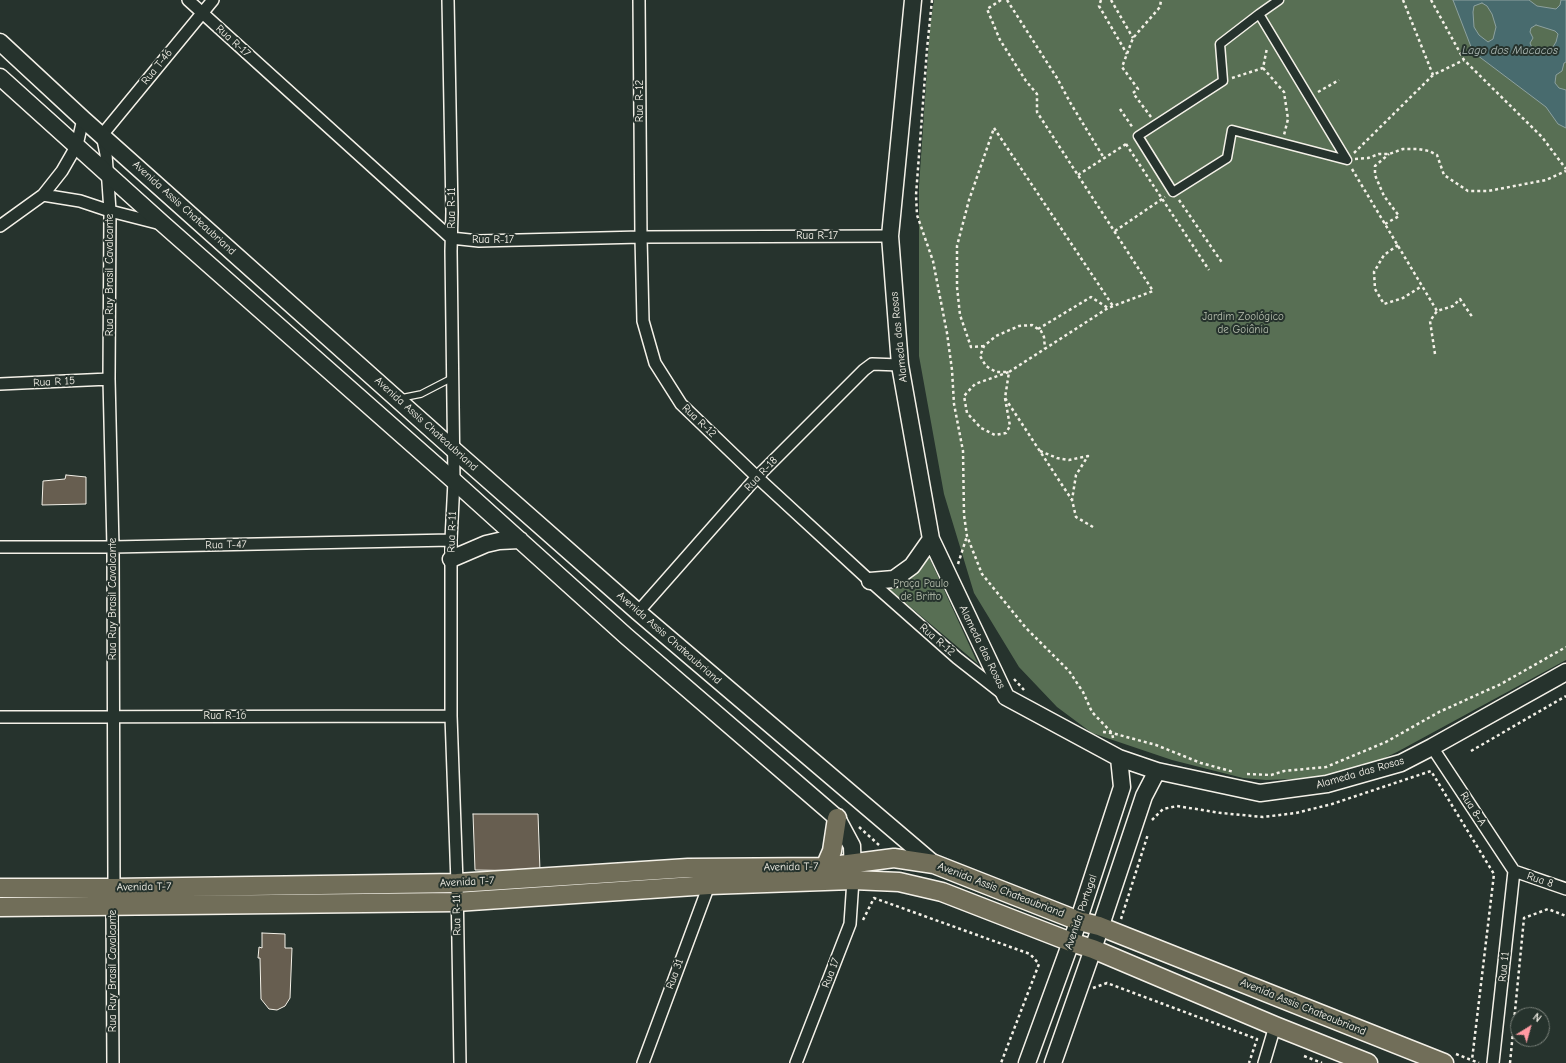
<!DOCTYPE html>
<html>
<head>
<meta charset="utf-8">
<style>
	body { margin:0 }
	#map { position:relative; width:1566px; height:1063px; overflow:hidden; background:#26332d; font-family:"Comic Neue",sans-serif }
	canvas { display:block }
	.north { position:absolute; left:1510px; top:1007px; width:40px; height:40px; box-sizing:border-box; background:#26332d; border:1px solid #787f78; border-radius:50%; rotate:37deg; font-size:11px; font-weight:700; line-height:16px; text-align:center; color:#f4f1e8 }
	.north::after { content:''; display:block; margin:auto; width:14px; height:18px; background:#ff9aa2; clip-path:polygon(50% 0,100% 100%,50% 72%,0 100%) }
</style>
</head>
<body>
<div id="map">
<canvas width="1566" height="1063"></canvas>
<div class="north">N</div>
</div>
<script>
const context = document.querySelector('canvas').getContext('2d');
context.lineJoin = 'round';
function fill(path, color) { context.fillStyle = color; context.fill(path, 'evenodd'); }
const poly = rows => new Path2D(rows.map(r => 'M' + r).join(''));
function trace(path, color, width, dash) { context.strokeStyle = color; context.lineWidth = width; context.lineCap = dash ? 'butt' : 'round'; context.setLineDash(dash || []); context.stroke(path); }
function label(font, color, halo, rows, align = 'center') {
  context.font = font + ' "Comic Neue",sans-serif'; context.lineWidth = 4; context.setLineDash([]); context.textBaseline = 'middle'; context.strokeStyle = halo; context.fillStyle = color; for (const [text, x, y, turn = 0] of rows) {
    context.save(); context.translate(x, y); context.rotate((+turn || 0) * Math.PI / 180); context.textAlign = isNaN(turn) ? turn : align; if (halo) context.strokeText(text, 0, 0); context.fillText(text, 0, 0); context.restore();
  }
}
fill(poly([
	[934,0,1566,0,1566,660,1397,752,1359,770,1316,778,1266,780,1243,778,1172,760,1092,733,1057,707,1019,667,974,593,944,494,919,356,919,186,930,25],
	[928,555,978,664,889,589,910,574]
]), '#586f54');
const water = poly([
	[1453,0,1529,0,1537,6,1556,9,1560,5,1561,0,1566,0,1566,62,1564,63,1562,71,1556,75,1555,83,1559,88,1566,90,1566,128,1558,124,1546,107,1473,52,1453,0],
	[1482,3,1487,6,1492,14,1496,27,1493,39,1488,42,1479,35,1474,27,1473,12,1474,6,1482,3],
	[1536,25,1555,31,1558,34,1556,42,1551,50,1545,54,1538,54,1533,50,1530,43,1533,38,1530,32,1531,28,1536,25]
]);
fill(water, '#486b6e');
trace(water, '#8da19f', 1);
const building = poly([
	[66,475,86,477,86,504,42,505,43,481,65,479,66,475],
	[473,814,538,814,540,871,475,870,473,814],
	[262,933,285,934,285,948,292,948,290,998,285,1006,277,1010,269,1009,261,999,260,958,258,958,259,947,262,948,262,933]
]);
fill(building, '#675e50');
trace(building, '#f4f1e8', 1);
const service = poly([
	[401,398,421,394,452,378]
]);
const pedestrian = poly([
	[1259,14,1347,160,1232,130,1227,158,1173,192,1138,136,1223,81,1220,44,1259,14,1279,0]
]);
const minor = poly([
	[188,0,451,238,479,241,641,237,890,236],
	[448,0,452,212,451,251,454,481,451,540,451,716,457,883,460,1063],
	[639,0,641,237,643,321,655,363,681,404,757,477,870,581,957,658,1003,694],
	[43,195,80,201,110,211,161,224],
	[0,226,43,195,62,171,77,145,83,119],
	[0,384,109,379],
	[0,547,113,547,451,540],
	[638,612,757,477,864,370,872,364,900,365],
	[0,717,451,716],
	[1432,747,1514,871],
	[1514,871,1566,889],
	[113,1063,112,910,114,888,113,547,109,379,110,211,106,154,102,135,213,0],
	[643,1063,709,885],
	[796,1063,850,924,853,880],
	[1264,1063,1275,1026],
	[1493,1063,1514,871]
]);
const secondary = poly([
	[913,0,890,236,900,365,931,539,1006,697,1119,758,1157,771,1260,793,1327,784,1401,763,1432,747,1566,672],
	[0,42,83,119,453,449,638,612,934,864],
	[0,77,163,224,454,481,626,636,837,818,852,846,853,876],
	[451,559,486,544,499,541,520,540],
	[870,581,894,579,912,566,931,539],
	[1027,1063,1075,931,1122,787,1119,758],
	[1053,1063,1093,949,1144,796,1157,771]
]);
const primary = poly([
	[825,867,832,851,837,818],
	[0,888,114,888,457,883,688,868,825,867,894,858,934,864,1079,921,1099,926,1444,1063],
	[0,907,456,902,709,885,853,880,899,882,942,892,1071,942,1093,949,1275,1026,1368,1063]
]);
trace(service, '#f4f1e8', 8);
trace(pedestrian, '#f4f1e8', 11);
trace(minor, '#f4f1e8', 14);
trace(secondary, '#f4f1e8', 19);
trace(primary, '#f4f1e8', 21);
trace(poly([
	[932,0,927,49,916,195,917,215,933,261,947,333,952,370,954,404,963,451,964,515,967,536,982,574,1026,628,1069,671,1083,692,1092,712,1112,733,1113,738],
	[1001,0,987,9,1000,40,1026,81,1037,94,1037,112,1153,291,1108,308,1009,372,996,372,986,366,980,356,984,346,996,336,1019,326,1032,325,1041,331,1044,337,1045,349],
	[1007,0,1057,78,1071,104,1104,158],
	[1101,0,1099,6,1127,54],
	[1111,0,1133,38],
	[1403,0,1433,75],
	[1431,0,1464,60,1542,137,1566,169],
	[1263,68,1284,92,1288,119,1284,135],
	[1232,78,1263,68,1267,48],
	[1318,92,1339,80],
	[1120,109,1133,128],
	[1151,117,1133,93,1138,89,1122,67,1133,38,1160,7,1161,0],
	[994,128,1113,306],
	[1126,144,1209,270],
	[1354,153,1433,75,1464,60],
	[1355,159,1368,158,1379,154,1389,154,1403,149,1418,149,1429,151,1437,155,1444,175,1468,191,1488,191,1546,180,1566,171],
	[1352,169,1437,311],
	[1078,175,1126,144],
	[1179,200,1223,264],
	[1385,224,1399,216,1384,196,1375,175,1375,166,1389,154],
	[1115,231,1165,197],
	[1398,245,1384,255,1374,272,1375,289,1384,304,1403,298,1422,286],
	[1038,329,1091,297,1108,308],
	[984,346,971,347,960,315,957,287,957,246,969,200,994,128],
	[1435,354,1430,321,1437,311,1453,306,1460,299,1473,318],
	[1005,398,1010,426,1006,433,995,435,981,428,967,413,964,396,975,384,1009,372,1005,398,1072,500],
	[1040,451,1057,458,1069,460,1088,456,1076,475,1072,500,1076,517,1093,527],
	[958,564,967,536],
	[1014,679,1024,690],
	[1103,732,1112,733,1156,745,1201,763,1234,772],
	[1471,751,1566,696],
	[1247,774,1271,775,1284,771,1326,767,1386,742,1439,712,1501,684,1566,647],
	[1152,820,1163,809,1177,806,1221,813,1263,817,1296,813,1332,804,1431,771,1494,874,1472,1060],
	[859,827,879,845],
	[1121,919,1148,834],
	[863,920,874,898,1030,954,1039,964,1001,1063],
	[1093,988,1107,983,1257,1039,1249,1063],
	[1456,1054,1479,1063],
	[1304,1056,1322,1063],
	[1510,1063,1524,918,1548,909,1566,916]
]), '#f4f1e8', 2.5, [3, 3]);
trace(service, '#26332d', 5.5);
trace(pedestrian, '#26332d', 8);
trace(minor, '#26332d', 11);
trace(secondary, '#26332d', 16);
trace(primary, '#716e59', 18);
label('11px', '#f4f1e8', '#26332d', [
	["Rua R-17",233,41,42],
	["Rua T-46",157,67,-51],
	["Rua R-12",640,101,-90],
	["Avenida Assis Chateaubriand",184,208,42],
	["Rua R-11",452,208,-90],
	["Rua R-17",817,236],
	["Rua R-17",493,240],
	["Rua Ruy Brasil Cavalcante",110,275,-90],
	["Alameda das Rosas",899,337,-96],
	["Rua R 15",54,382,-3],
	["Rua R-12",699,421,44],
	["Avenida Assis Chateaubriand",426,424,42],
	["Rua R-18",761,474,-47],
	["Rua R-11",452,532,-88],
	["Rua T-47",226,545,-1],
	["Rua Ruy Brasil Cavalcante",113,599,-90],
	["Avenida Assis Chateaubriand",669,638,41],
	["Rua R-12",937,640,41],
	["Alameda das Rosas",982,647,64],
	["Rua R-16",225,716],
	["Alameda das Rosas",1360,773,-16],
	["Rua 8-A",1473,809,57],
	["Avenida T-7",791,867,-1],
	["Rua 8",1540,880,19],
	["Avenida T-7",467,882,-3],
	["Avenida T-7",144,887,-1],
	["Avenida Assis Chateaubriand",1001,890,21],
	["Avenida Portugal",1081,912,-71],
	["Rua R-11",457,915,-91],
	["Rua 11",1504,967,-84],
	["Rua Ruy Brasil Cavalcante",113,971,-90],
	["Rua 17",831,973,-69],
	["Rua 31",675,974,-70],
	["Avenida Assis Chateaubriand",1303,1007,22]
]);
label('11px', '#b6bdad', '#26332d', [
	["Jardim Zoológico",1243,317],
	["de Goiânia",1243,330],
	["Praça Paulo",921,584],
	["de Britto",921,597]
]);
label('italic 12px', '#afbbb7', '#26332d', [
	["Lago dos Macacos",1510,51]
]);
</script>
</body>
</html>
